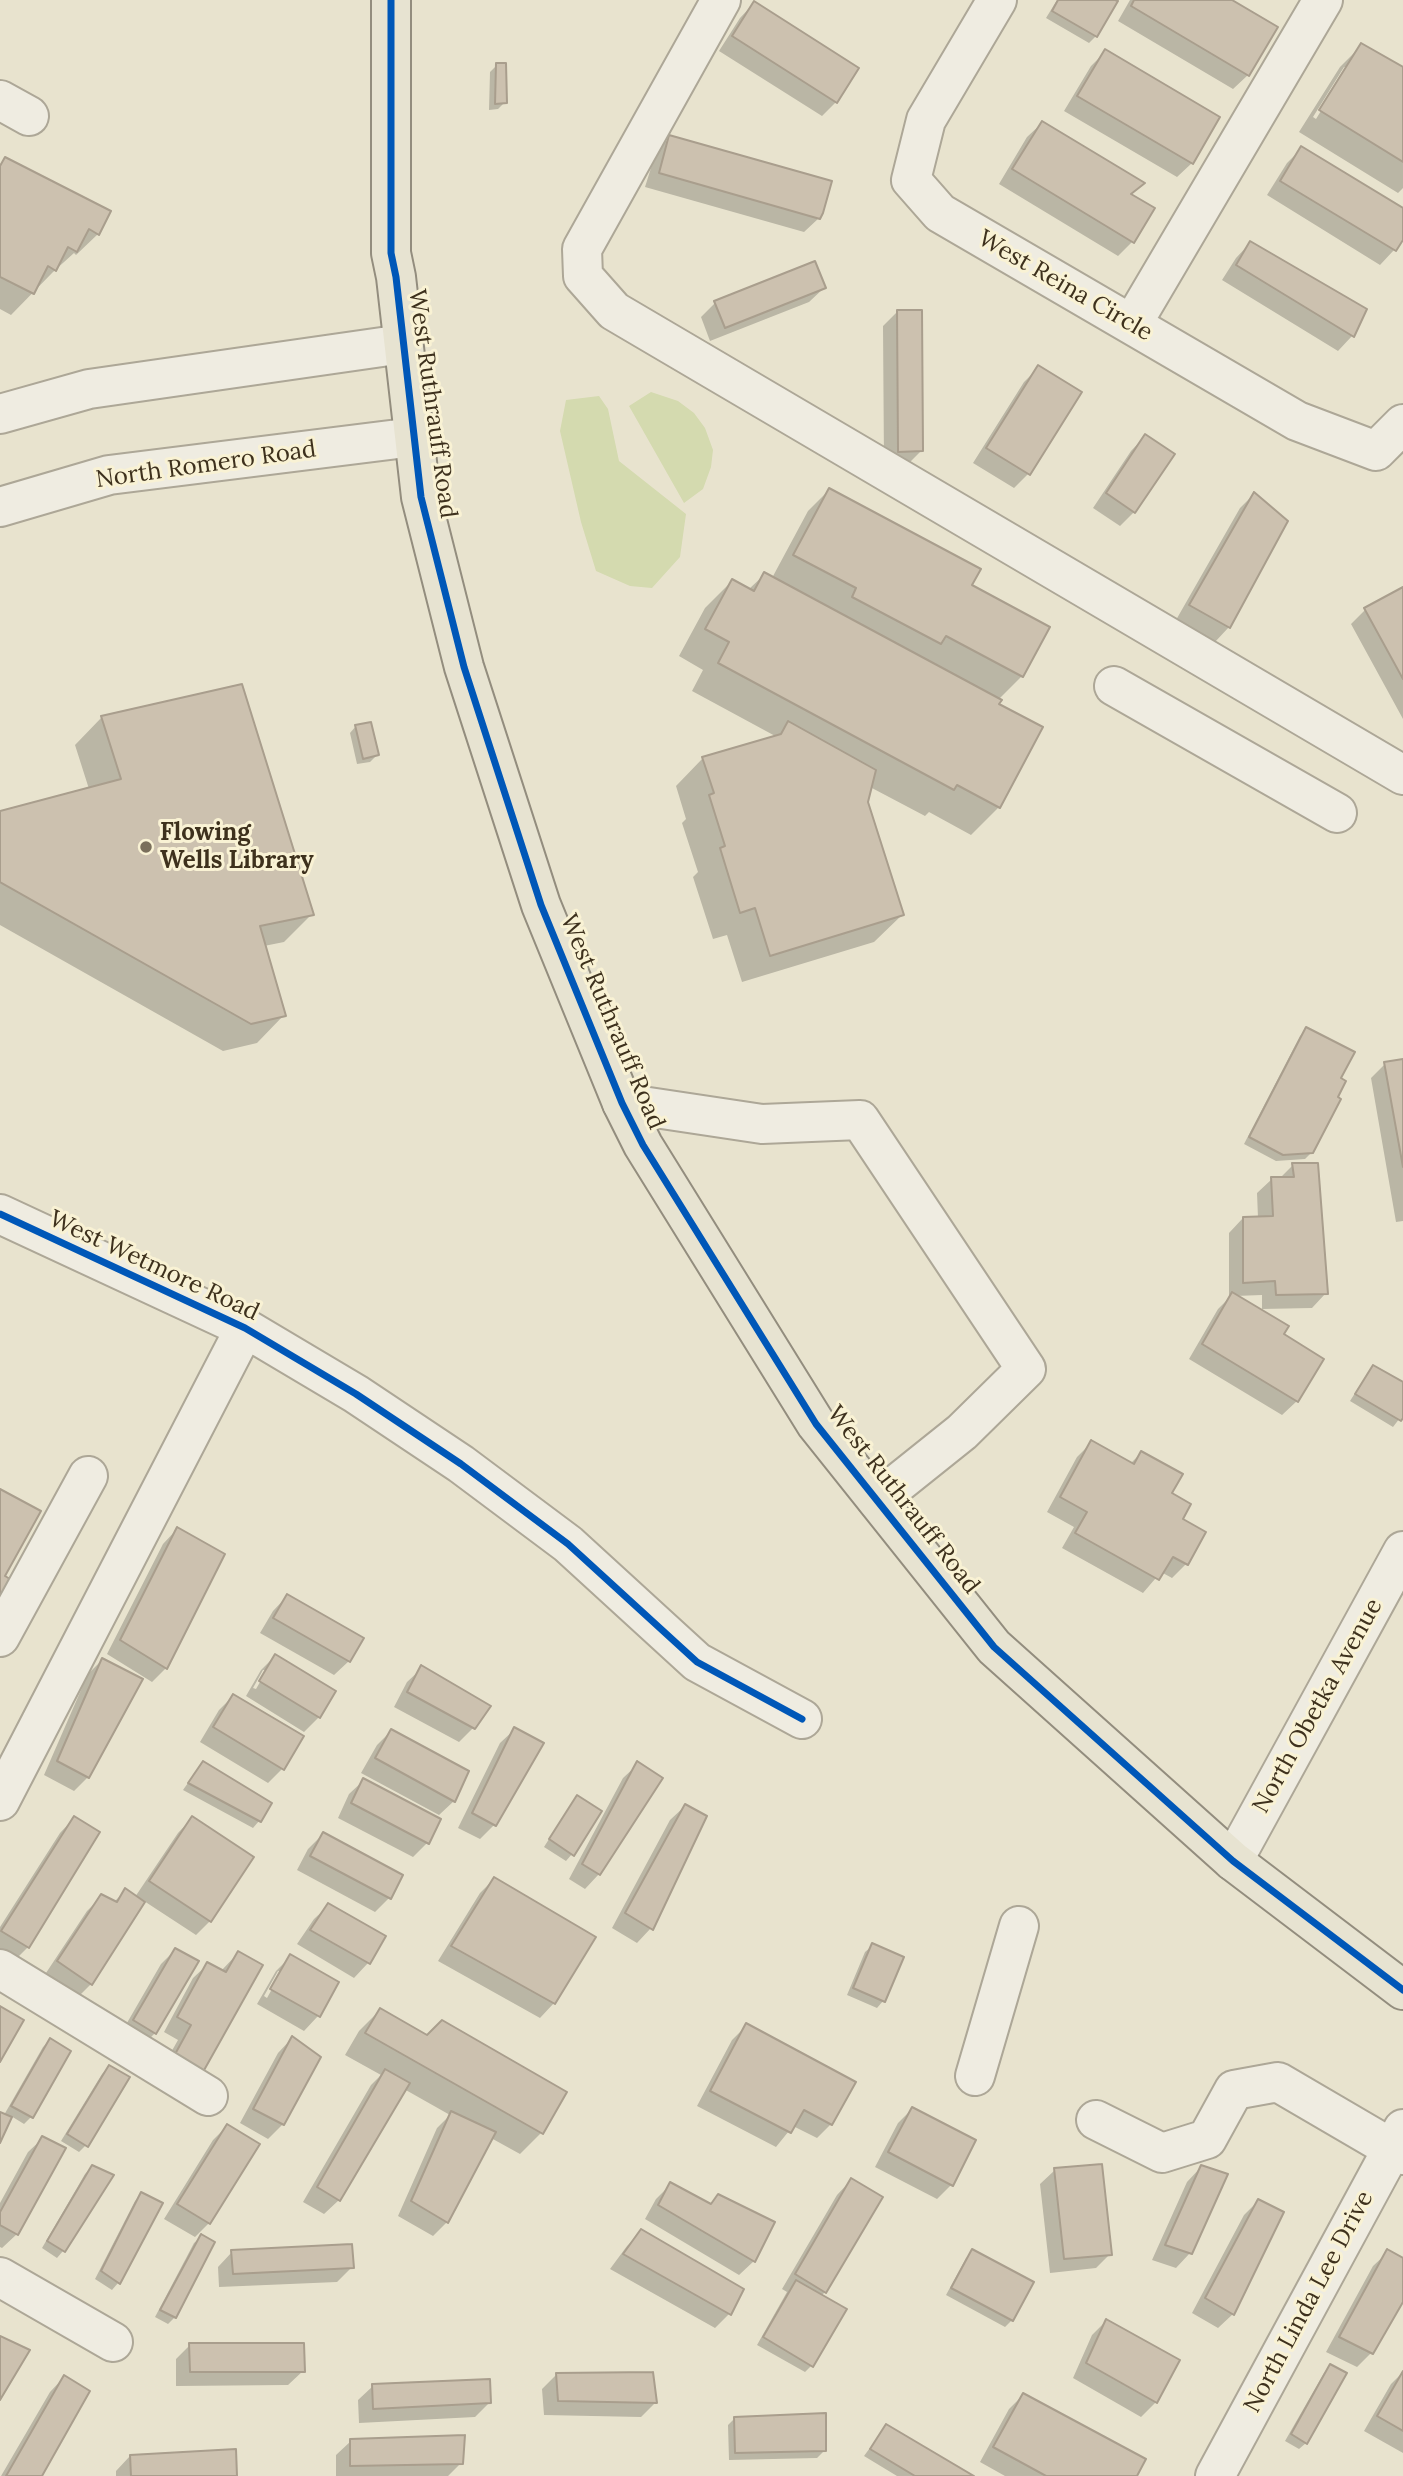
<!DOCTYPE html>
<html>
<head>
<meta charset="utf-8">
<style>
	body { margin:0 }
	canvas { display:block; background:#e8e3ce }
</style>
</head>
<body>
<canvas width="1403" height="2476"></canvas>
<script>
const context = document.querySelector('canvas').getContext('2d');
context.lineJoin = 'round';
function fill(path, color) { context.fillStyle = color; context.fill(path, 'evenodd'); }
const poly = rows => new Path2D(rows.map(r => 'M' + r).join(''));
function trace(path, color, width, dash) { context.strokeStyle = color; context.lineWidth = width; context.lineCap = dash ? 'butt' : 'round'; context.setLineDash(dash || []); context.stroke(path); }
function label(font, color, halo, rows, align = 'center') {
  context.font = font + ' Lora,serif'; context.lineWidth = 6; context.setLineDash([]); context.textBaseline = 'middle'; context.strokeStyle = halo; context.fillStyle = color; for (const [text, x, y, turn = 0] of rows) {
    context.save(); context.translate(x, y); context.rotate((+turn || 0) * Math.PI / 180); context.textAlign = isNaN(turn) ? turn : align; if (halo) context.strokeText(text, 0, 0); context.fillText(text, 0, 0); context.restore();
  }
}
fill(poly([
	[651,392,678,401,694,413,705,428,713,450,711,467,703,489,684,503,629,406],
	[599,396,608,409,619,461,686,514,680,557,652,588,630,586,596,571,581,522,560,431,566,400]
]), '#d4daaf');
fill(poly([
	[1057,0,1112,0,1096,36,1089,43,1046,18],
	[1130,0,1229,0,1248,75,1233,89,1118,21],
	[754,3,836,102,822,116,719,51,740,18],
	[1362,45,1403,69,1403,188,1398,193,1299,132,1340,67],
	[1344,67,1348,67,1316,119,1313,117],
	[1106,51,1192,163,1177,177,1064,111,1091,66],
	[497,65,505,102,498,109,489,110,490,72],
	[1042,123,1142,183,1130,195,1132,242,1118,256,999,184,1027,137],
	[670,137,819,218,804,232,645,187,656,152],
	[1302,148,1403,210,1403,236,1394,250,1380,265,1267,195,1287,163],
	[5,159,98,234,76,255,74,253,53,272,11,315,0,309,0,164],
	[1250,243,1364,310,1352,336,1338,351,1222,280,1236,258],
	[824,288,809,302,710,341,701,317,715,303],
	[897,312,921,451,907,465,884,465,883,326],
	[1038,368,1079,393,1028,474,1014,488,973,463,1024,382],
	[1145,436,1134,512,1120,526,1093,508,1131,451],
	[829,490,969,586,1048,627,1022,676,998,700,999,807,971,835,929,812,925,816,870,787,866,802,902,915,874,942,742,982,727,935,713,939,693,877,698,872,682,823,686,819,676,786,703,758,777,737,692,691,703,670,679,656,705,608,732,581,748,590,765,574,772,578,808,511],
	[1254,494,1229,627,1215,642,1176,620,1240,508],
	[1403,589,1403,719,1351,624,1365,610],
	[102,717,312,914,284,942,264,946,284,1015,257,1043,223,1051,0,925,0,813,89,789,75,745],
	[356,726,377,755,370,762,357,764,350,733],
	[1307,1029,1312,1152,1305,1159,1276,1161,1244,1144,1300,1036],
	[1403,1061,1403,1221,1396,1222,1371,1078,1385,1064],
	[1293,1165,1326,1293,1312,1308,1262,1309,1262,1295,1235,1296,1281,1335,1297,1401,1282,1415,1189,1359,1218,1309,1229,1298,1229,1233,1243,1218,1258,1218,1257,1193,1272,1179,1279,1179],
	[1373,1367,1403,1384,1403,1414,1393,1427,1350,1401,1367,1374],
	[1092,1442,1130,1464,1141,1453,1170,1494,1180,1519,1186,1564,1172,1578,1161,1572,1143,1593,1062,1548,1074,1527,1047,1512,1077,1457],
	[177,1529,166,1668,152,1682,107,1654,163,1544],
	[287,1596,349,1661,334,1675,260,1633,273,1611],
	[275,1656,334,1692,319,1717,304,1732,246,1696,261,1670],
	[263,1670,267,1670,256,1689,253,1688],
	[102,1660,88,1777,74,1791,44,1775,88,1674],
	[422,1668,474,1727,459,1742,394,1707,407,1682],
	[233,1696,282,1769,268,1783,200,1742,219,1710],
	[515,1729,494,1825,480,1839,458,1828,500,1743],
	[391,1731,454,1801,439,1815,361,1773,377,1745],
	[638,1764,599,1874,585,1889,569,1879,623,1778],
	[197,1770,270,1804,259,1821,253,1828,183,1790],
	[364,1780,427,1843,413,1857,338,1818,349,1794],
	[577,1797,572,1854,566,1861,544,1847,571,1804],
	[685,1806,651,1928,637,1943,612,1928,670,1820],
	[74,1818,98,1832,28,1947,13,1962,0,1953,0,1927,60,1833],
	[192,1818,210,1921,196,1935,144,1901,91,1984,77,1998,44,1976,87,1911,101,1897,113,1903,125,1891,135,1897,178,1833],
	[323,1834,389,1898,375,1912,297,1870,308,1849],
	[494,1879,554,2003,540,2018,438,1961,480,1893],
	[329,1905,384,1936,368,1963,354,1978,297,1944,314,1919],
	[872,1946,883,2001,877,2008,847,1995,865,1952],
	[175,1950,155,2033,141,2047,120,2035,161,1964],
	[238,1953,202,2071,161,2070,178,2040,164,2032,193,1978,208,1964,221,1971],
	[290,1957,337,1983,318,2016,304,2031,257,2004,276,1971],
	[278,1971,282,1971,267,1998,264,1996],
	[380,2010,427,2037,564,2093,541,2133,520,2154,491,2138,447,2222,433,2236,398,2216,437,2128,450,2115,404,2089,339,2200,324,2214,303,2202,371,2085,381,2075,345,2055,359,2031],
	[746,2026,831,2124,817,2138,793,2126,776,2147,697,2106,732,2040],
	[292,2038,283,2124,268,2139,240,2123,278,2053],
	[50,2040,69,2052,31,2117,24,2124,11,2116,0,2139,0,2114,4,2115,43,2047],
	[109,2067,86,2145,79,2152,61,2141,102,2074],
	[912,2109,951,2185,937,2199,875,2167,898,2123],
	[227,2126,209,2223,195,2237,164,2219,213,2140],
	[43,2138,17,2234,2,2248,0,2247,0,2203,28,2152],
	[92,2167,111,2176,63,2251,57,2258,42,2248,85,2174],
	[1201,2167,1226,2175,1190,2253,1176,2268,1152,2260,1187,2182],
	[1055,2170,1110,2254,1096,2268,1050,2273,1040,2184],
	[851,2180,825,2292,821,2296,812,2365,805,2372,757,2345,787,2292,782,2289,837,2195],
	[671,2184,709,2205,718,2196,754,2261,739,2275,645,2219,656,2199],
	[142,2194,160,2204,118,2283,112,2290,95,2279,135,2201],
	[1258,2201,1233,2314,1218,2328,1192,2313,1244,2215],
	[642,2231,729,2314,715,2328,610,2269,627,2246],
	[201,2237,175,2317,168,2324,155,2317,194,2243],
	[973,2251,1012,2320,1005,2327,946,2295,966,2258],
	[232,2252,352,2267,337,2282,219,2287,218,2267],
	[1388,2252,1403,2260,1403,2298,1371,2353,1357,2367,1326,2352,1373,2266],
	[1106,2321,1156,2402,1141,2417,1073,2378,1092,2335],
	[190,2345,303,2371,288,2385,176,2386,176,2359],
	[1330,2366,1306,2443,1299,2449,1285,2441,1324,2373],
	[1403,2372,1403,2453,1364,2431,1391,2384],
	[557,2374,655,2403,641,2417,544,2415,542,2389],
	[64,2377,40,2476,1,2476,50,2392],
	[373,2386,490,2402,475,2417,359,2423,358,2400],
	[1023,2395,1135,2476,1005,2476,980,2462,1009,2409],
	[735,2418,824,2451,817,2458,729,2460,728,2425],
	[886,2426,970,2476,897,2476,864,2456],
	[351,2441,461,2463,448,2476,336,2476,336,2455],
	[130,2456,235,2476,116,2476,116,2471]
]), '#0003');
const building = poly([
	[1058,0,1115,0,1118,1,1097,37,1052,11,1058,0],
	[1134,0,1232,0,1278,27,1249,76,1131,6,1134,0],
	[754,1,859,68,837,103,732,36,754,1],
	[1361,43,1403,67,1403,162,1319,110,1361,43],
	[1105,49,1220,117,1193,164,1077,96,1105,49],
	[496,63,506,63,507,103,495,104,496,63],
	[1042,121,1145,183,1131,194,1155,208,1134,243,1012,169,1042,121],
	[669,135,832,181,823,213,820,219,659,173,669,135],
	[1301,146,1403,208,1403,240,1396,251,1280,181,1301,146],
	[5,157,111,211,99,235,89,229,77,252,68,247,56,271,48,266,34,294,0,277,0,166,5,157],
	[1250,241,1367,309,1354,337,1236,265,1250,241],
	[815,261,826,288,725,328,714,301,815,261],
	[897,310,922,310,923,451,898,452,897,310],
	[1038,365,1082,392,1030,475,986,448,1038,365],
	[1145,434,1175,454,1135,513,1106,493,1145,434],
	[829,488,981,569,972,585,1050,627,1023,677,946,636,941,644,852,597,856,588,793,555,829,488],
	[1254,492,1288,521,1230,628,1189,605,1254,492],
	[764,572,1002,700,999,704,1043,727,1000,808,957,785,954,790,718,663,729,642,705,629,732,579,754,591,764,572],
	[1403,587,1403,679,1364,608,1403,587],
	[242,684,314,915,260,926,286,1016,251,1024,0,882,0,811,121,779,101,716,242,684],
	[788,721,876,770,868,802,904,915,770,956,755,908,740,913,720,848,725,846,709,795,714,793,702,757,781,734,788,721],
	[371,722,379,755,363,759,355,725,371,722],
	[1306,1027,1355,1052,1341,1078,1346,1081,1338,1097,1341,1099,1313,1153,1283,1155,1249,1137,1306,1027],
	[1403,1059,1403,1167,1384,1062,1403,1059],
	[1292,1163,1318,1163,1328,1294,1276,1295,1275,1281,1243,1283,1243,1217,1273,1216,1271,1177,1294,1177,1292,1163],
	[1232,1292,1289,1326,1284,1334,1324,1359,1298,1402,1202,1344,1232,1292],
	[1373,1365,1403,1382,1403,1418,1401,1421,1355,1394,1373,1365],
	[1091,1440,1134,1464,1141,1451,1183,1474,1172,1493,1191,1504,1183,1519,1206,1532,1188,1565,1173,1557,1159,1580,1075,1533,1087,1512,1060,1497,1091,1440],
	[0,1489,41,1511,5,1576,15,1582,0,1609,0,1489],
	[177,1527,225,1554,167,1669,120,1640,177,1527],
	[287,1594,364,1638,350,1662,273,1618,287,1594],
	[275,1654,336,1691,320,1718,259,1681,275,1654],
	[102,1658,143,1679,89,1778,57,1761,102,1658],
	[421,1665,491,1706,475,1729,407,1692,421,1665],
	[233,1694,304,1736,284,1770,213,1727,233,1694],
	[514,1727,544,1743,496,1826,472,1813,514,1727],
	[391,1729,469,1771,455,1802,375,1758,391,1729],
	[203,1761,272,1803,261,1822,188,1783,203,1761],
	[637,1761,663,1778,600,1875,582,1864,637,1761],
	[363,1778,441,1819,429,1844,351,1803,363,1778],
	[577,1795,602,1811,574,1856,549,1839,577,1795],
	[685,1804,707,1816,653,1930,625,1913,685,1804],
	[74,1816,100,1832,29,1948,1,1931,74,1816],
	[192,1816,254,1857,211,1922,149,1881,192,1816],
	[323,1832,403,1875,391,1899,310,1856,323,1832],
	[494,1877,596,1937,555,2004,451,1946,494,1877],
	[125,1888,145,1902,92,1985,57,1961,101,1894,117,1902,125,1888],
	[328,1903,386,1936,370,1964,310,1930,328,1903],
	[872,1943,904,1957,885,2002,853,1988,872,1943],
	[175,1948,199,1961,156,2034,133,2020,175,1948],
	[238,1951,263,1965,203,2072,174,2056,191,2025,177,2017,207,1962,226,1972,238,1951],
	[290,1954,339,1982,320,2017,270,1989,290,1954],
	[0,2006,24,2020,0,2062,0,2006],
	[380,2008,427,2035,442,2020,567,2092,543,2134,365,2033,380,2008],
	[746,2023,856,2082,832,2125,804,2110,791,2133,710,2091,746,2023],
	[292,2036,321,2057,284,2125,253,2109,292,2036],
	[50,2038,71,2051,33,2118,11,2106,50,2038],
	[109,2065,130,2077,88,2147,67,2134,109,2065],
	[385,2069,410,2083,340,2201,317,2187,385,2069],
	[912,2107,976,2140,953,2186,888,2152,912,2107],
	[451,2111,496,2132,448,2223,411,2201,451,2111],
	[0,2112,12,2117,0,2143,0,2112],
	[227,2124,260,2144,210,2224,177,2204,227,2124],
	[42,2136,66,2148,18,2235,0,2225,0,2212,42,2136],
	[1102,2164,1112,2255,1064,2259,1054,2168,1102,2164],
	[92,2165,114,2175,65,2252,47,2241,92,2165],
	[1201,2165,1228,2174,1192,2254,1165,2245,1201,2165],
	[851,2178,883,2197,826,2293,795,2274,851,2178],
	[670,2182,711,2204,718,2194,775,2222,755,2262,658,2205,670,2182],
	[141,2192,163,2203,120,2284,101,2271,141,2192],
	[1258,2199,1284,2212,1234,2315,1205,2298,1258,2199],
	[641,2229,744,2289,731,2315,623,2254,641,2229],
	[201,2234,215,2242,176,2318,160,2310,201,2234],
	[352,2244,354,2268,233,2274,231,2250,352,2244],
	[972,2249,1034,2282,1013,2321,951,2288,972,2249],
	[1387,2249,1403,2258,1403,2302,1373,2354,1339,2337,1387,2249],
	[796,2280,847,2309,813,2367,763,2337,796,2280],
	[1106,2319,1180,2360,1157,2403,1086,2363,1106,2319],
	[0,2336,30,2350,0,2400,0,2336],
	[189,2343,304,2343,305,2372,190,2372,189,2343],
	[1330,2364,1347,2373,1307,2444,1291,2434,1330,2364],
	[1403,2371,1403,2431,1377,2416,1403,2371],
	[653,2372,657,2403,558,2401,556,2373,653,2372],
	[64,2375,90,2391,42,2476,6,2476,64,2375],
	[490,2379,491,2403,373,2409,372,2384,490,2379],
	[1023,2393,1146,2459,1137,2476,1046,2476,993,2447,1023,2393],
	[826,2413,826,2451,735,2453,734,2417,826,2413],
	[886,2424,974,2476,915,2476,870,2449,886,2424],
	[465,2435,463,2464,350,2466,350,2439,465,2435],
	[236,2449,237,2476,131,2476,130,2455,236,2449]
]);
fill(building, '#ccc1af');
trace(building, '#a99e8d', 2);
const minor = poly([
	[721,0,582,249,583,276,614,311,1403,775],
	[997,0,926,120,911,180,940,213,1297,421,1376,451,1403,424],
	[0,100,29,116],
	[1132,324,1323,0],
	[0,414,89,389,403,344],
	[0,507,109,475,414,437],
	[1114,686,1337,813],
	[622,1103,762,1124,860,1120,1026,1369,962,1432,877,1500],
	[0,1214,245,1328,356,1394,461,1464,568,1544,697,1662,802,1719],
	[0,1637,88,1476],
	[0,1801,245,1328],
	[1233,1861,1403,1551],
	[0,1969,208,2096],
	[975,2076,1019,1926],
	[1096,2120,1162,2153,1207,2139,1234,2090,1278,2082,1403,2155],
	[0,2277,113,2342],
	[1215,2476,1403,2129]
]);
const major = poly([
	[391,0,391,253,396,277,421,497,464,667,541,905,622,1103,643,1145,816,1424,994,1647,1233,1861,1403,1990]
]);
trace(minor, '#ada797', 42);
trace(major, '#938d7e', 42);
trace(minor, '#efece1', 38);
trace(major, '#e7e3d1', 38);
trace(poly([
	[391,0,391,253,396,277,421,497,464,667,541,905,622,1103,643,1145,816,1424,994,1647,1233,1861,1403,1990],
	[0,1214,245,1328,356,1394,461,1464,568,1544,697,1662,802,1719]
]), '#0057b8', 7);
for (const [x, y, r, color] of [
	[146,847,7,"#7a6f5b"]
]) { const dot = new Path2D(); dot.arc(x, y, r, 0, 2 * Math.PI); context.fillStyle = color; context.fill(dot); trace(dot, '#f9f2d4', 2.5); }
label('24px', '#3e311d', '#f9f2d4', [
	["West Reina Circle",1065,286,30],
	["West Ruthrauff Road",432,404,82],
	["North Romero Road",206,465,-8],
	["West Ruthrauff Road",612,1022,67],
	["West Wetmore Road",154,1266,25],
	["West Ruthrauff Road",903,1500,52],
	["North Obetka Avenue",1318,1706,-61],
	["North Linda Lee Drive",1309,2302,-62]
]);
label('bold 24px', '#3e311d', '#f9f2d4', [
	["Flowing",160,833],
	["Wells Library",160,861]
], 'left');
</script>
</body>
</html>
